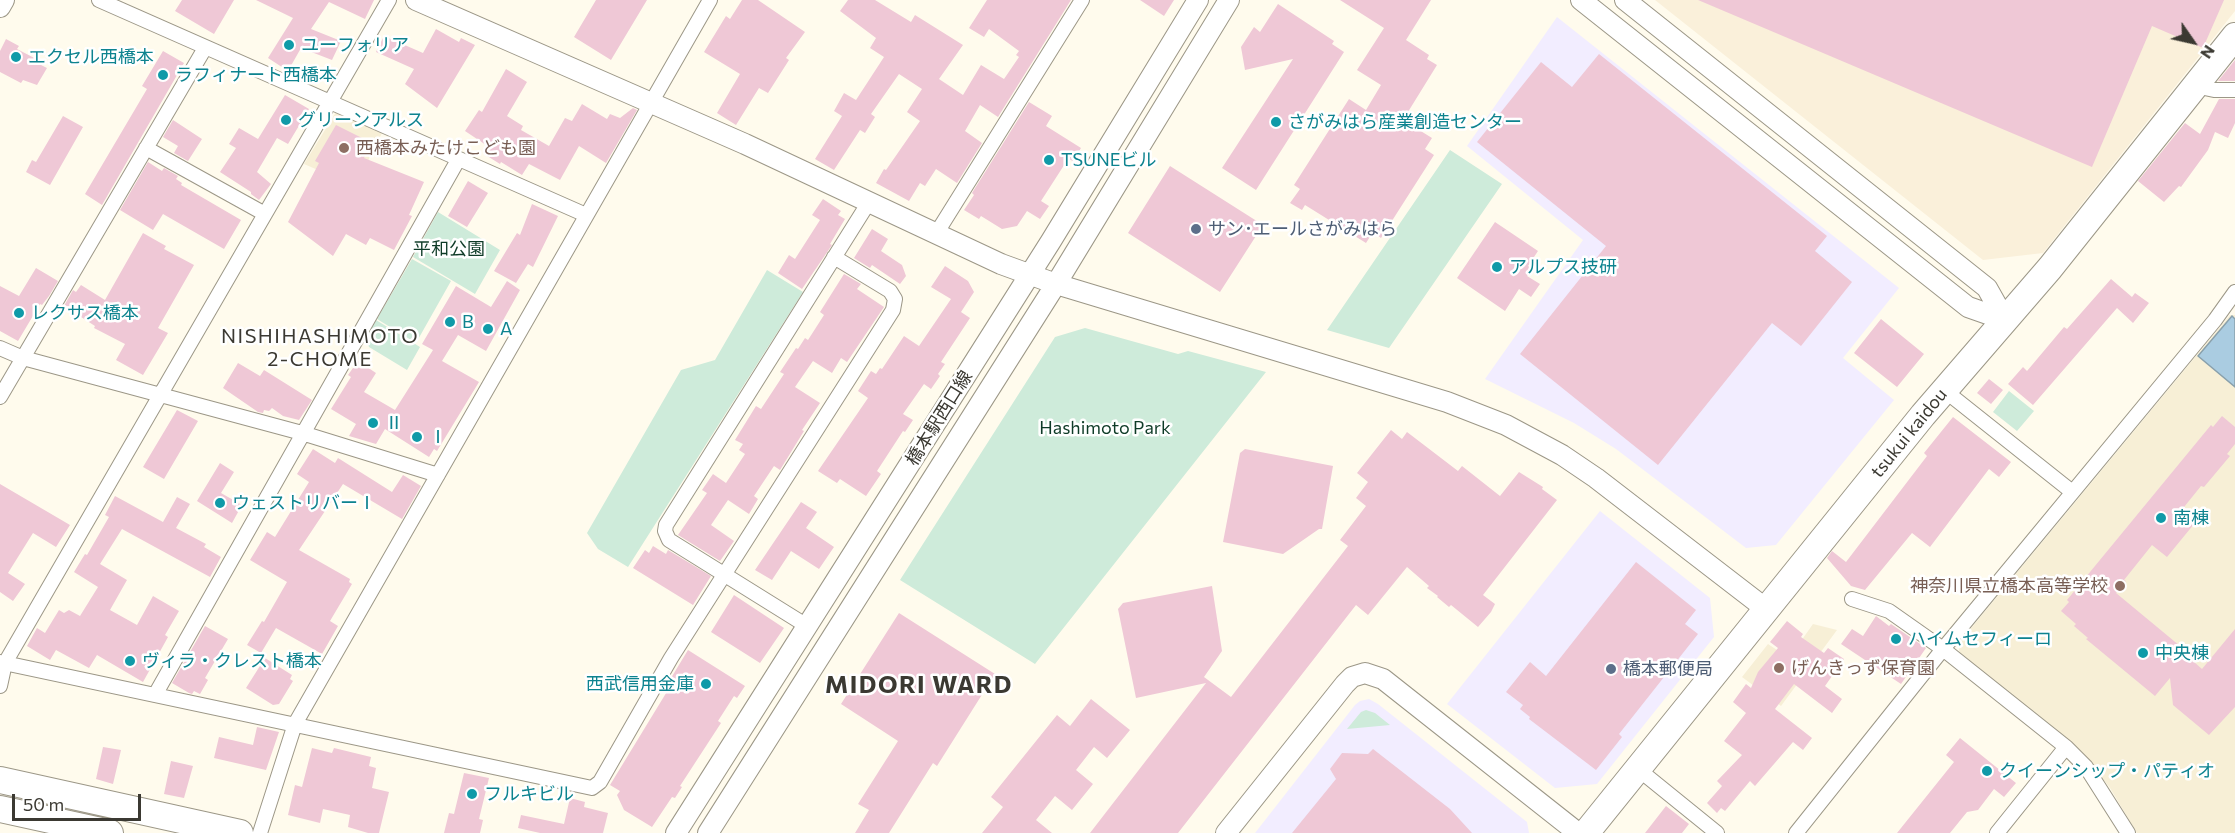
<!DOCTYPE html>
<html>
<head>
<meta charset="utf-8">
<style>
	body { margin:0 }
	#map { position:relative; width:2235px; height:833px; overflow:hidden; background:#fffbed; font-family:Commissioner,sans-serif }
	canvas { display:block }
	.north { position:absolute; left:2163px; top:12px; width:60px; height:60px; -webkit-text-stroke:4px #fff; paint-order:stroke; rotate:124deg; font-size:16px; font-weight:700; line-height:24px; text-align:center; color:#3b3932 }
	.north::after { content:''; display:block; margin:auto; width:21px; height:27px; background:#3b3932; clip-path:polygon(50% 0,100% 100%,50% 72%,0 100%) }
	.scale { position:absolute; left:12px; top:794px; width:129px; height:27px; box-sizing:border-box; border:3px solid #3b3932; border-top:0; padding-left:8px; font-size:18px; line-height:21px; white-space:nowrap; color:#3b3932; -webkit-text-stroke:4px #fff; paint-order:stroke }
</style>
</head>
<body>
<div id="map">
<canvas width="2235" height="833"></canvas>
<div class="north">N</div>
<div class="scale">50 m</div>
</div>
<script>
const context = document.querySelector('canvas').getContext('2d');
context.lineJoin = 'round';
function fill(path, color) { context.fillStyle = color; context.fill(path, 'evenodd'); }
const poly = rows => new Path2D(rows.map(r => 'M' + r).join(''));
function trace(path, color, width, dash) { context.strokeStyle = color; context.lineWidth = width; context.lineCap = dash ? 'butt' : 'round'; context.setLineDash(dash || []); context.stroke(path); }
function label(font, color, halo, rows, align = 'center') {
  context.font = font + ' Commissioner,"Noto Sans JP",sans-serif'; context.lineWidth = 5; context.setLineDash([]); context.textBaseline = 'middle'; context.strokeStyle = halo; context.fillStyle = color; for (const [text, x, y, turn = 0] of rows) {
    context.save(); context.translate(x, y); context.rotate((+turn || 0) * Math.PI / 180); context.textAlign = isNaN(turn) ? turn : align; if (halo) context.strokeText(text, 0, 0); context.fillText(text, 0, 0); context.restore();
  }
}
fill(poly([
	[1557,17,1899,288,1843,358,1894,400,1776,545,1746,548,1616,449,1574,423,1485,379,1583,240,1467,146],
	[1600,511,1710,598,1714,637,1597,784,1555,788,1447,704],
	[1369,699,1378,704,1527,822,1529,833,1255,833,1355,705,1360,701]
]), '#f2edff');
fill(poly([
	[1655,0,2235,0,2235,11,2043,253,1983,260]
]), '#faf0da');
fill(poly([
	[336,112,382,133,355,186,304,164],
	[2230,315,2235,315,2235,833,2137,833,2110,788,2083,753,1960,655,1958,644],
	[1813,624,1837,630,1781,706,1742,677,1768,644,1789,658]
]), '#f7efd6');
fill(poly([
	[1450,150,1502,184,1389,348,1327,330],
	[438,212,500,250,475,294,413,257],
	[412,259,451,281,416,343,377,319],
	[767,270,803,292,628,567,598,549,587,533,681,370,715,360],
	[376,320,420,347,407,370,369,347,366,338],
	[1085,328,1178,354,1188,351,1266,372,1035,664,900,580,1055,337],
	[2009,391,2034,411,2017,431,1993,412],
	[1366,710,1375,713,1390,725,1347,729,1361,712]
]), '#ceebda');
const water = poly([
	[2232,316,2235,319,2235,387,2198,356,2232,316]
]);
fill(water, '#aacce1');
trace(water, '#89a0ac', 1.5);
fill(poly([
	[182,0,234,0,214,34,175,11],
	[256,0,374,0,365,19,329,2,311,29,341,41,332,60,301,48,288,71,268,58,293,18],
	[596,0,647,0,611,60,574,37],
	[742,0,758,0,805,32,786,58,789,60,768,93,759,88,736,125,717,113,740,74,704,52,726,16,730,19],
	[848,0,875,0,911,22,915,15,963,45,939,79,963,95,981,65,1004,79,1019,57,1016,55,1019,51,989,29,984,37,969,28,987,0,1071,0,998,117,980,105,965,131,982,143,957,183,936,169,925,186,920,183,909,201,876,183,884,169,886,170,920,121,907,112,922,89,899,74,871,114,875,117,865,133,860,130,834,170,815,159,842,116,834,111,844,93,856,100,884,57,870,48,876,38,840,11],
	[1140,0,1174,0,1164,16],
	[1340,0,1431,0,1406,40,1429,55,1427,59,1437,65,1403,120,1432,138,1425,149,1434,155,1381,238,1373,232,1366,243,1305,205,1302,210,1290,203,1300,189,1294,185,1349,99,1366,110,1381,85,1357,70,1384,28],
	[1698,0,2224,0,2203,48,2152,26,2092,167],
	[1278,4,1334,41,1332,44,1344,52,1256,190,1222,168,1293,59,1245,70,1241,47,1254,27,1260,32],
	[436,29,459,42,461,38,475,45,437,108,405,84,414,69,376,52,384,36,423,53],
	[6,39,19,46,17,49,42,62,41,65,47,68,37,85,23,80,21,83,0,72,0,51],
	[163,51,184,63,102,205,85,194,147,89,142,86],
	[1599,54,1827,236,1815,251,1852,282,1801,346,1772,323,1658,465,1520,354,1606,246,1477,142,1541,62,1572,87],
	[2235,60,2235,81,2218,81],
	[506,69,527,82,507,116,523,126,521,130,549,146,565,118,572,121,582,104,607,119,610,114,620,118,633,108,637,110,606,163,579,146,560,180,529,164,522,175,501,162,500,164,484,154,489,147,465,131,479,110,482,112],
	[285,95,309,109,288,144,277,138,257,172,271,184,259,200,251,194,251,192,220,172,236,148,229,144,239,128,258,139],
	[2219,99,2235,99,2235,123,2228,138,2215,132,2208,150,2181,187,2179,186,2164,202,2138,181,2185,123,2200,134],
	[1029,102,1052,116,1046,126,1081,148,1073,161,1068,159,1041,201,1049,206,1040,219,1027,211,1017,226,1002,229,981,216,979,219,964,210,974,195,972,193],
	[63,116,83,127,50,185,26,172,32,160,36,162],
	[173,120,202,139,188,161,174,153,178,146,163,137],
	[336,125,372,143,364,158,424,182,409,215,412,216,394,250,370,238,366,245,346,234,333,256,288,222,319,163,315,161],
	[148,162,162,171,164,168,178,176,176,179,182,183,181,185,241,220,224,249,163,214,153,230,120,210],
	[1170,166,1263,225,1220,292,1128,233],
	[468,181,488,193,467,227,448,216],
	[823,199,841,211,838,215,845,219,830,244,832,245,802,289,778,273,789,255,795,259,820,220,812,215],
	[532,204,558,216,533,267,528,264,516,283,494,271,517,233,520,235],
	[1495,222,1538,251,1528,266,1532,269,1527,276,1540,284,1531,297,1519,289,1505,311,1457,278],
	[872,229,888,239,881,251,902,265,906,276,900,284,872,265,870,268,854,258],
	[143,233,166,246,164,249,194,265,158,328,168,333,143,375,116,360,125,344,94,328,95,326,64,306,73,290,76,292,81,285,105,300],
	[945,266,968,281,974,292,961,312,970,318,941,362,945,364,938,374,940,376,931,389,924,384,903,414,913,420,905,432,903,431,877,471,881,474,866,496,840,479,837,483,818,471,868,398,858,391,871,371,876,374,880,368,882,369,904,336,919,346,951,299,931,287],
	[36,268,58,281,49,296,42,305,40,304,18,341,0,331,0,286,19,296],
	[844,274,861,284,857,289,884,307,847,362,841,358,832,373,813,361,795,387,820,403,802,430,804,431,780,470,774,466,754,496,758,499,749,514,728,500,711,525,734,541,720,561,678,535,707,493,702,490,713,474,726,483,745,454,739,450,743,444,735,440,756,406,761,409,784,374,780,372,796,348,798,349,805,338,808,340,824,315,820,312],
	[2111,279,2132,297,2135,293,2149,303,2133,323,2117,308,2033,405,2008,384,2023,367,2027,371,2064,327,2067,329],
	[507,281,520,290,486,351,458,335,442,361,479,382,437,451,434,449,429,457,385,429,376,444,349,436,356,424,331,409,351,377,348,375,358,361,376,373,364,392,395,410,433,350,422,344,456,286,491,307],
	[1881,319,1924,354,1897,387,1854,353],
	[238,363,260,376,264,370,312,400,299,420,283,416,272,408,269,411,264,410,263,413,258,412,223,388],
	[1989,379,2003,390,1991,404,1977,393],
	[177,410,198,421,164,479,143,467],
	[2222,416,2235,427,2235,444,2227,454,2230,456,2204,487,2201,486,2180,512,2194,524,2167,557,2152,545,2124,580,2126,581,2116,593,2180,646,2178,648,2202,669,2235,629,2235,707,2209,735,2173,705,2170,678,2155,696,2086,639,2088,638,2074,626,2076,624,2061,611,2069,602,2067,600,2211,425,2213,427],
	[1953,417,2011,462,1999,477,1989,469,1930,547,1912,533,1865,590,1851,586,1827,558,1832,551,1846,562,1927,456,1924,453],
	[1391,430,1402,439,1407,432,1458,471,1462,466,1500,496,1519,472,1543,487,1542,489,1557,500,1483,595,1495,604,1491,612,1478,627,1451,605,1449,607,1437,597,1438,596,1427,588,1429,586,1407,567,1368,615,1356,605,1178,833,1090,833,1206,683,1136,698,1118,609,1123,603,1212,586,1222,651,1204,677,1231,697,1348,546,1340,540,1366,506,1356,498,1368,482,1357,473],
	[313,449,335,463,338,458,392,492,403,475,421,486,402,519,343,484,299,550,350,579,349,582,352,584,330,621,338,626,322,654,276,628,261,653,247,645,262,621,264,622,287,582,250,560,267,532,275,537,309,482,297,474],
	[1245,449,1333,466,1322,529,1319,529,1283,554,1223,542,1240,453],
	[220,463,234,472,221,493,242,505,232,523,197,501],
	[0,484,70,525,56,547,33,533,8,573,25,584,13,601,0,592],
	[115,496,163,522,177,497,190,504,176,528,206,544,204,547,221,557,210,577,122,529,100,564,127,580,110,610,137,625,153,596,179,611,165,635,168,637,143,682,97,655,89,668,56,650,50,660,27,646,37,628,45,633,59,610,64,613,69,610,80,616,98,587,74,572,85,554,87,555,109,517,105,515],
	[801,502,817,512,806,528,834,547,819,569,791,551,772,580,755,570],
	[653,546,666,554,668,550,711,576,693,605,633,568,645,550,649,553],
	[1636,562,1696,610,1685,624,1698,634,1619,734,1622,737,1596,770,1529,719,1530,717,1520,709,1523,705,1506,692,1530,662,1546,676],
	[734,595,784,628,760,663,711,632],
	[899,613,995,674,937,766,933,763,889,833,855,833,869,810,858,804,898,741,841,704],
	[1876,616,1889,626,1891,624,1926,648,1901,684,1841,644,1852,629,1863,636],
	[1787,621,1803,634,1801,637,1824,653,1828,648,1844,659,1825,686,1842,699,1832,713,1794,684,1775,709,1812,738,1803,750,1793,742,1755,786,1750,781,1725,811,1721,808,1717,813,1707,803,1722,786,1717,781,1742,755,1724,741,1746,713,1733,702,1746,684,1751,688,1758,672,1778,648,1770,642],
	[205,626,228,639,205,678,208,680,200,694,194,691,192,694,189,693,172,683],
	[688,650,745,686,737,698,734,696,718,721,721,723,680,786,682,787,675,798,672,797,652,827,624,810,617,795,620,791,610,785,671,685,668,683],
	[265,658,292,675,290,679,293,681,279,704,273,705,246,688],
	[1091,699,1130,730,1107,758,1094,747,1076,770,1093,784,1072,810,1055,796,1036,820,1052,833,982,833,1003,807,991,797,1057,715,1070,726],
	[257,727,279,732,266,770,214,758,219,737,253,745],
	[1960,738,2016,783,2004,797,1994,789,1978,810,1967,812,1950,833,1897,833,1954,762,1946,755],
	[103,747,121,750,113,784,96,779],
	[312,748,332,753,334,748,371,757,369,766,376,768,372,788,389,792,379,833,368,833,348,827,350,815,323,809,320,823,288,815,295,785,302,787],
	[1373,749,1450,809,1472,833,1292,833,1336,779,1330,769,1342,753,1368,754],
	[171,761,193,766,184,798,164,794],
	[464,773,489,778,479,819,483,820,480,833,444,833,449,813,454,814],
	[570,798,585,802,584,807,608,813,603,833,540,833,518,828,521,815,564,824],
	[1666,806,1689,824,1682,833,1645,833]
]), '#efc8d6');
const street = poly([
	[99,0,586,215],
	[2195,86,2214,90,2235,90],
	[146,148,265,214],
	[936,234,1082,0],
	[0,348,23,358,302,433,438,475],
	[1944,390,2071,491],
	[0,397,205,48],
	[1852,599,1889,611,1943,649,2066,747,2086,767,2128,833],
	[807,626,669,540,665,531,666,525,869,202],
	[0,662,592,788,600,782,671,658,893,310,895,299,890,291,834,257],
	[0,686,5,663,389,0],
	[155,695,458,160],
	[1638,769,1717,833],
	[260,833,295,724,710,0],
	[1796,833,1943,649,2215,320,2235,292],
	[1997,833,2066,747]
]);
const secondary = poly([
	[416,0,745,144,1001,264,1056,284,1447,402,1506,425,1562,455,1596,478,1766,609],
	[1581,0,1968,307,2005,320],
	[1625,0,1987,288,2005,320],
	[0,7,4,0],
	[676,833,1051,241,1198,0],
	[708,833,1056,284,1229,0],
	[1226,833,1345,684,1352,677,1365,673,1383,679,1578,833]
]);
const highway = poly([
	[0,780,240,833],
	[0,809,110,833],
	[1586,833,1923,415,2050,268,2235,36]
]);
trace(street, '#9c9787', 16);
trace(secondary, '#9c9787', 22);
trace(highway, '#9c9787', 28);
trace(street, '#fff', 14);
trace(secondary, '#fff', 20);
trace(highway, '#fff', 26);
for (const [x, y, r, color] of [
	[289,45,6,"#0f9aa8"],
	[16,57,6,"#0f9aa8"],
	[163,75,6,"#0f9aa8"],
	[286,120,6,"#0f9aa8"],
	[1276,122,6,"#0f9aa8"],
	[344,148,6,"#8d6e63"],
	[1049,160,6,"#0f9aa8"],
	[1196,229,6,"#5c6f8a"],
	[1497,267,6,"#0f9aa8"],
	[19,313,6,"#0f9aa8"],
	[450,322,6,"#0f9aa8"],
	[488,329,6,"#0f9aa8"],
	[373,423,6,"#0f9aa8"],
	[417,437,6,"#0f9aa8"],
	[220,503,6,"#0f9aa8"],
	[2161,518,6,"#0f9aa8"],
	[2120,586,6,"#8d6e63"],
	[1896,639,6,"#0f9aa8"],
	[2143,653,6,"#0f9aa8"],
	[130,661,6,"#0f9aa8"],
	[1779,668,6,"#8d6e63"],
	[1611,669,6,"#5c6f8a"],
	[706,684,6,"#0f9aa8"],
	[1987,771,6,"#0f9aa8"],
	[472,794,6,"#0f9aa8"]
]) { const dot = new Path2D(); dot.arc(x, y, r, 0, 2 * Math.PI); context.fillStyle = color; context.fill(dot); trace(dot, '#fff', 2); }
label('18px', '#0d838f', '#fff', [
	["ユーフォリア",301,45],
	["エクセル西橋本",28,57],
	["ラフィナート西橋本",175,75],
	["グリーンアルス",298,120],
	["さがみはら産業創造センター",1288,122],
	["TSUNEビル",1061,160],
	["アルプス技研",1509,267],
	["レクサス橋本",31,313],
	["B",462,322],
	["A",500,329],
	["Ⅱ",385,423],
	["Ⅰ",429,437],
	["ウェストリバーⅠ",232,503],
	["南棟",2173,518],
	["ハイムセフィーロ",1908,639],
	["中央棟",2155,653],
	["ヴィラ・クレスト橋本",142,661],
	["西武信用金庫",694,684,"right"],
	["クイーンシップ・パティオ",1999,771],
	["フルキビル",484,794]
], 'left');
label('18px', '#785e54', '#fff', [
	["西橋本みたけこども園",356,148],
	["神奈川県立橋本高等学校",2108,586,"right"],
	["げんきっず保育園",1791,668]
], 'left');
label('18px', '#4e5e75', '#fff', [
	["サン･エールさがみはら",1208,229],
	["橋本郵便局",1623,669]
], 'left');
label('18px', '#0e3b27', '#fff', [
	["平和公園",449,249],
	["Hashimoto Park",1105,428]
]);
label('18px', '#3b3932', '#fff', [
	["橋本駅西口線",939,418,-58],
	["tsukui kaidou",1909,433,-51]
]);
context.letterSpacing = '1.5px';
label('20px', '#3b3932', '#fff', [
	["NISHIHASHIMOTO",320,336],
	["2-CHOME",320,359]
]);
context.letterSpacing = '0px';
context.letterSpacing = '1.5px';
label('bold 24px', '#3b3932', '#fff', [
	["MIDORI WARD",919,685]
]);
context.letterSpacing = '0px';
</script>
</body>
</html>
